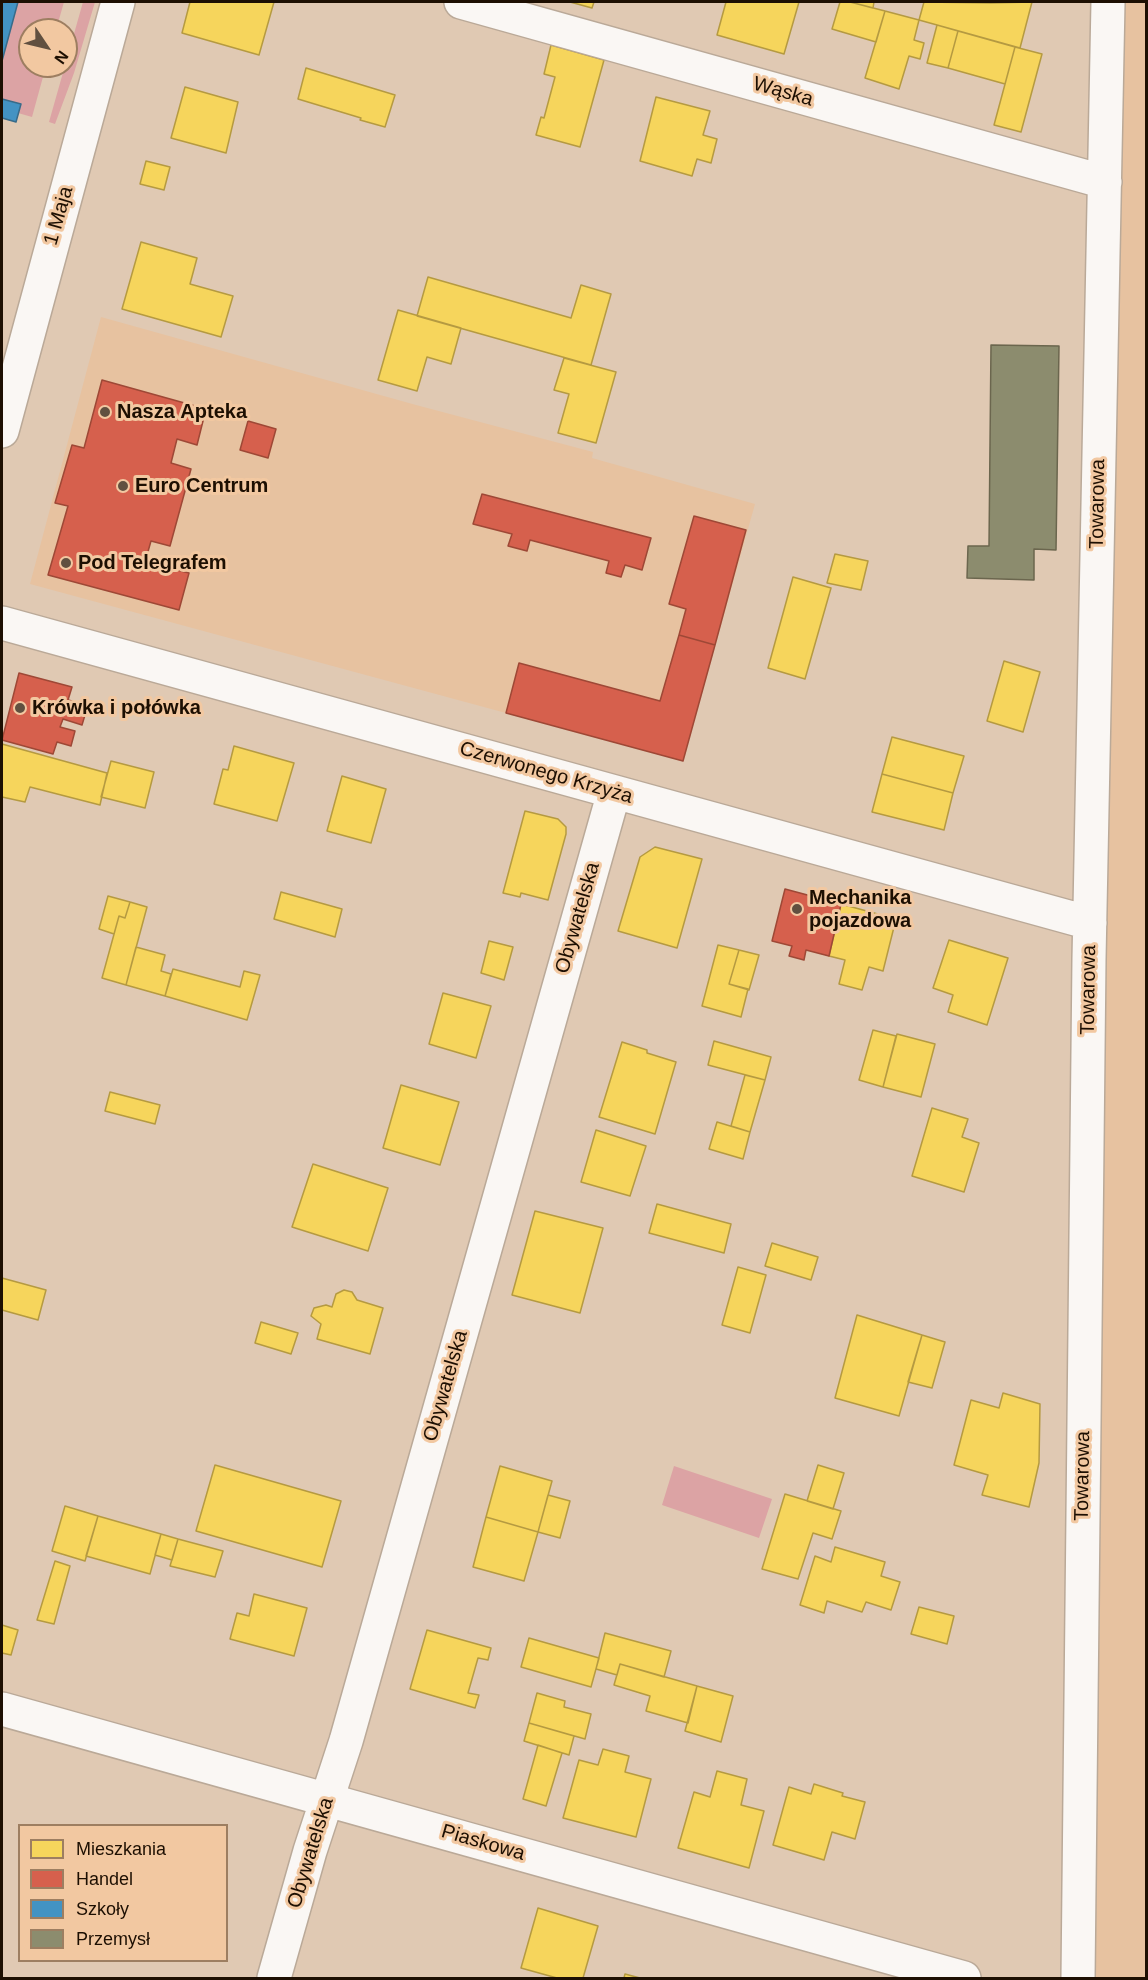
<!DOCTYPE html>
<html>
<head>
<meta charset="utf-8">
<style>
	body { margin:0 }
	#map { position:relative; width:1148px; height:1980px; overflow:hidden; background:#e0c9b3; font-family:Arial,sans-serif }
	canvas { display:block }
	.frame { position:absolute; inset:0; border:3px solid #1d0f02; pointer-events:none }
	.legend { position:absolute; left:18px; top:1824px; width:210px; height:138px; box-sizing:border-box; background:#f2c8a1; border:2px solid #9d7e61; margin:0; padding:8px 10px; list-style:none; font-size:18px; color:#1d0f02 }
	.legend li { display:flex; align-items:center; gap:12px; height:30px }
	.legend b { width:30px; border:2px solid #9d7e61 }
	.north { position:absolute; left:18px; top:18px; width:60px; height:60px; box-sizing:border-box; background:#f2c8a1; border:2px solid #9d7e61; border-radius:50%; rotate:125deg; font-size:16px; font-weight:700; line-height:24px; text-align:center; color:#1d0f02 }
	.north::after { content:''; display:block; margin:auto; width:21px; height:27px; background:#615040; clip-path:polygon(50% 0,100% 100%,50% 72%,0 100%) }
</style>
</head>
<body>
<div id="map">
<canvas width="1148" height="1980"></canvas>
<div class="frame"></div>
<ul class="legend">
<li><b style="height:16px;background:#f6d55c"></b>Mieszkania</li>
<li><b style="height:16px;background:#d6604d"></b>Handel</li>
<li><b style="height:16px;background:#4393c3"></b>Szkoły</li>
<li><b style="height:16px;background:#8c8c6e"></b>Przemysł</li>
</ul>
<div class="north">N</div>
</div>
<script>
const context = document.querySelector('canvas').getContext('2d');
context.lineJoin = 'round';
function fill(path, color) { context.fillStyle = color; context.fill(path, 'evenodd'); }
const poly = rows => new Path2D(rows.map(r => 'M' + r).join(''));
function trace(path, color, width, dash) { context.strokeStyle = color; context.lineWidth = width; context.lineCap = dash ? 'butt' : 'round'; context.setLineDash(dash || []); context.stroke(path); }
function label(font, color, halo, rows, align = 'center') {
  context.font = font + ' Arial,sans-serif'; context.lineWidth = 6; context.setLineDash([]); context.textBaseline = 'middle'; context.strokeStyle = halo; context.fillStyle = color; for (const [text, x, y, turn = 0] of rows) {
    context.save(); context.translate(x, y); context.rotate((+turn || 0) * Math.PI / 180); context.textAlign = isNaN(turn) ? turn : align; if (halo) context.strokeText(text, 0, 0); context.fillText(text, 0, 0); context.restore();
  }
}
fill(poly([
	[1111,2,1146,2,1146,1978,1083,1978],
	[101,317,416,405,593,452,592,458,755,504,683,761,30,584]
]), '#e7c2a0');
fill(poly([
	[18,2,64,2,56,30,30,30,30,66,46,66,32,117,18,113,21,104,2,99,2,61],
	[83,2,95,2,74,73,55,124,49,122],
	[674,1466,772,1499,759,1538,662,1505]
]), '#dca3a4');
const homes = poly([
	[190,2,274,2,259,55,182,33,190,2],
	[570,2,594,2,592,8,570,2],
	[726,2,799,2,784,54,717,35,726,2],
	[840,2,850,2,885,11,876,42,832,29,840,2],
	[850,2,874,2,873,8,850,2],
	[924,2,991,3,1032,2,1020,48,919,20,924,2],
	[885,11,919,20,914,40,924,43,920,59,909,56,899,89,865,78,885,11],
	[937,25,958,31,948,68,927,63,937,25],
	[958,31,1015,47,1005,84,948,68,958,31],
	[551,45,604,60,580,147,536,135,541,117,544,118,555,77,544,74,551,45],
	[1015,47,1042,54,1021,132,994,125,1015,47],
	[306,68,395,95,385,127,360,120,361,118,298,99,306,68],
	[185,87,238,102,226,153,171,138,185,87],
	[656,97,710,111,703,135,717,139,711,163,697,159,692,176,640,161,656,97],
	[146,161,170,167,164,190,140,184,146,161],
	[141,242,197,258,190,284,233,296,221,337,122,309,141,242],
	[428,277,571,318,581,285,611,294,591,365,417,316,428,277],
	[398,310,461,328,451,364,427,357,417,391,378,380,398,310],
	[564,358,616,372,596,443,558,433,569,394,554,390,564,358],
	[835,554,868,561,861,590,827,583,835,554],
	[793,577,831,588,805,679,768,668,793,577],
	[1004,661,1040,672,1023,732,987,721,1004,661],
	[892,737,964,756,953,793,882,774,892,737],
	[2,744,107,773,100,805,30,787,25,802,2,797,2,744],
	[234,746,294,763,277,821,214,804,223,769,228,770,234,746],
	[111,761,154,772,145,808,101,797,111,761],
	[882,774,953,793,944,830,872,812,882,774],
	[342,776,386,789,371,843,327,831,342,776],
	[525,811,558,819,566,827,566,834,548,900,521,893,520,897,503,893,525,811],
	[655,847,702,859,677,948,618,931,640,857,655,847],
	[281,892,342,909,335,937,274,919,281,892],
	[108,896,130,902,125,918,119,916,114,934,99,929,108,896],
	[130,902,147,907,126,985,102,978,119,916,125,918,130,902],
	[841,904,896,919,883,971,869,967,862,990,839,984,845,960,829,956,841,904],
	[949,940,1008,958,987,1025,948,1012,953,995,933,988,949,940],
	[489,941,513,947,504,980,481,973,489,941],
	[718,945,739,950,729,984,748,989,741,1017,702,1006,718,945],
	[136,947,165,955,161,971,171,974,165,996,126,985,136,947],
	[739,950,759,955,749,990,729,984,739,950],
	[173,969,240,987,244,971,260,975,247,1020,165,996,173,969],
	[443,993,491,1006,476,1058,429,1044,443,993],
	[873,1030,896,1036,883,1087,859,1080,873,1030],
	[897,1034,935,1044,921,1097,883,1087,897,1034],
	[714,1041,771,1057,765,1080,708,1065,714,1041],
	[622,1042,647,1050,647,1053,676,1062,655,1134,599,1117,622,1042],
	[745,1075,765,1080,750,1132,731,1126,745,1075],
	[401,1085,459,1102,440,1165,383,1148,401,1085],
	[110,1092,160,1105,155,1124,105,1111,110,1092],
	[932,1108,968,1119,962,1137,979,1143,964,1192,912,1176,932,1108],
	[717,1122,750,1132,743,1159,709,1149,717,1122],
	[596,1130,646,1146,630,1196,581,1182,596,1130],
	[313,1164,388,1188,368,1251,292,1227,313,1164],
	[657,1204,731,1224,724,1253,649,1233,657,1204],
	[535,1211,603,1228,580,1313,512,1295,535,1211],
	[772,1243,818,1257,811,1280,765,1266,772,1243],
	[738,1267,766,1275,750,1333,722,1325,738,1267],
	[2,1278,46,1290,38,1320,2,1310,2,1278],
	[344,1290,352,1292,357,1300,383,1308,370,1354,317,1339,321,1324,311,1316,314,1308,326,1305,332,1307,336,1294,344,1290],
	[857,1315,922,1335,899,1416,835,1398,857,1315],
	[261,1322,298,1333,291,1354,255,1343,261,1322],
	[922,1335,945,1342,932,1388,908,1382,922,1335],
	[1003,1393,1040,1404,1039,1463,1029,1507,982,1495,988,1475,954,1465,971,1400,999,1408,1003,1393],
	[215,1465,341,1501,322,1567,196,1531,215,1465],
	[818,1465,844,1473,833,1509,807,1501,818,1465],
	[500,1466,552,1481,538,1532,486,1517,500,1466],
	[785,1494,841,1511,832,1539,813,1533,798,1579,762,1569,785,1494],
	[548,1495,570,1501,560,1538,538,1532,548,1495],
	[65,1506,98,1516,85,1561,52,1551,65,1506],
	[98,1516,161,1534,150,1574,86,1556,98,1516],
	[486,1517,538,1532,524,1581,473,1567,486,1517],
	[161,1534,178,1539,172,1560,155,1555,161,1534],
	[178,1539,223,1551,215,1577,170,1566,178,1539],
	[835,1547,885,1562,881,1576,900,1582,891,1610,866,1602,862,1612,827,1601,824,1613,800,1605,815,1556,831,1562,835,1547],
	[55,1561,70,1566,54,1624,37,1620,55,1561],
	[254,1594,307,1608,294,1656,230,1639,237,1613,249,1616,254,1594],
	[919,1607,954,1616,947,1644,911,1634,919,1607],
	[2,1625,18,1630,11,1655,2,1653,2,1625],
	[427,1630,491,1648,488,1660,478,1658,468,1693,479,1695,475,1708,410,1689,427,1630],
	[605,1633,671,1651,664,1677,620,1664,617,1675,596,1669,605,1633],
	[529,1638,599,1658,591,1687,521,1667,529,1638],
	[620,1664,697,1686,688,1723,646,1711,650,1696,614,1685,620,1664],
	[697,1686,733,1696,721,1742,685,1731,697,1686],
	[537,1693,565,1701,564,1707,591,1714,585,1739,529,1723,537,1693],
	[529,1723,574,1736,569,1755,524,1741,529,1723],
	[538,1745,562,1753,546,1806,523,1799,538,1745],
	[603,1749,629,1756,625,1772,651,1779,636,1837,563,1818,579,1760,598,1765,603,1749],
	[717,1771,747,1779,741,1805,764,1811,749,1868,678,1848,694,1792,710,1797,717,1771],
	[814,1784,843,1793,842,1796,865,1802,855,1839,832,1832,824,1860,773,1845,789,1787,811,1794,814,1784],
	[538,1908,598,1926,583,1978,557,1978,521,1968,538,1908],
	[625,1974,640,1978,624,1978,625,1974]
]);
fill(homes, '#f6d55c');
trace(homes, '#b59a41', 1.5);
const shops = poly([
	[102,380,206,409,197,445,177,439,171,463,191,469,170,546,151,541,145,562,189,573,179,610,48,575,68,506,55,503,72,445,84,448,102,380],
	[248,421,276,429,268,458,240,450,248,421],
	[482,494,651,538,642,570,625,565,621,577,606,573,609,561,530,540,527,551,508,546,512,534,473,524,482,494],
	[694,516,746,530,715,645,679,635,686,609,669,604,694,516],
	[679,635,715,645,683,761,506,713,519,663,660,701,679,635],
	[19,673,72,687,68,700,88,705,82,725,63,719,60,727,75,731,71,746,57,742,53,754,2,740,19,673],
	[785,889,841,904,829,956,806,950,804,960,789,956,792,946,772,941,785,889]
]);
fill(shops, '#d6604d');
trace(shops, '#9e4836', 1.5);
const schools = poly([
	[2,2,18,2,2,61,2,2],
	[2,99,21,104,16,122,2,118,2,99]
]);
fill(schools, '#4393c3');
trace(schools, '#386b89', 1.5);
const industry = poly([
	[991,345,1059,346,1056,550,1034,549,1034,580,967,578,968,546,989,546,991,345]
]);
fill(industry, '#8c8c6e');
trace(industry, '#6b664e', 1.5);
const street = poly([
	[461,2,1105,182],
	[2,623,1090,923],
	[2,1709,964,1978],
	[274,1978,310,1851,346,1741,614,792],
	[1078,1978,1089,959,1108,2]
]);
const secondary = poly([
	[2,431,118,2]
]);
trace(street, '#baa998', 36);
trace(secondary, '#baa998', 36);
trace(street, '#faf7f4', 33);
trace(secondary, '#faf7f4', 33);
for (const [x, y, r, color] of [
	[105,412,6,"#615040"],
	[123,486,6,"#615040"],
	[66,563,6,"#615040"],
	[20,708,6,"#615040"],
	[797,909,6,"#615040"]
]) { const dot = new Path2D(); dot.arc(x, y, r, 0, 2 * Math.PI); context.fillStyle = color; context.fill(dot); trace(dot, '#f2c8a1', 2); }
label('20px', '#1d0f02', '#f2c8a1', [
	["Wąska",783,92,16],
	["1 Maja",59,216,-74],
	["Towarowa",1098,504,-89],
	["Czerwonego Krzyża",546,773,16],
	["Obywatelska",578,918,-74],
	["Towarowa",1089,990,-89],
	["Obywatelska",446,1386,-74],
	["Towarowa",1083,1476,-89],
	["Piaskowa",483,1843,16],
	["Obywatelska",311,1853,-73]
]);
label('bold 20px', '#1d0f02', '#f2c8a1', [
	["Nasza Apteka",117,412],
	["Euro Centrum",135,486],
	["Pod Telegrafem",78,563],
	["Krówka i połówka",32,708],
	["Mechanika",809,898],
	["pojazdowa",809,921]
], 'left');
</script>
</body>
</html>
